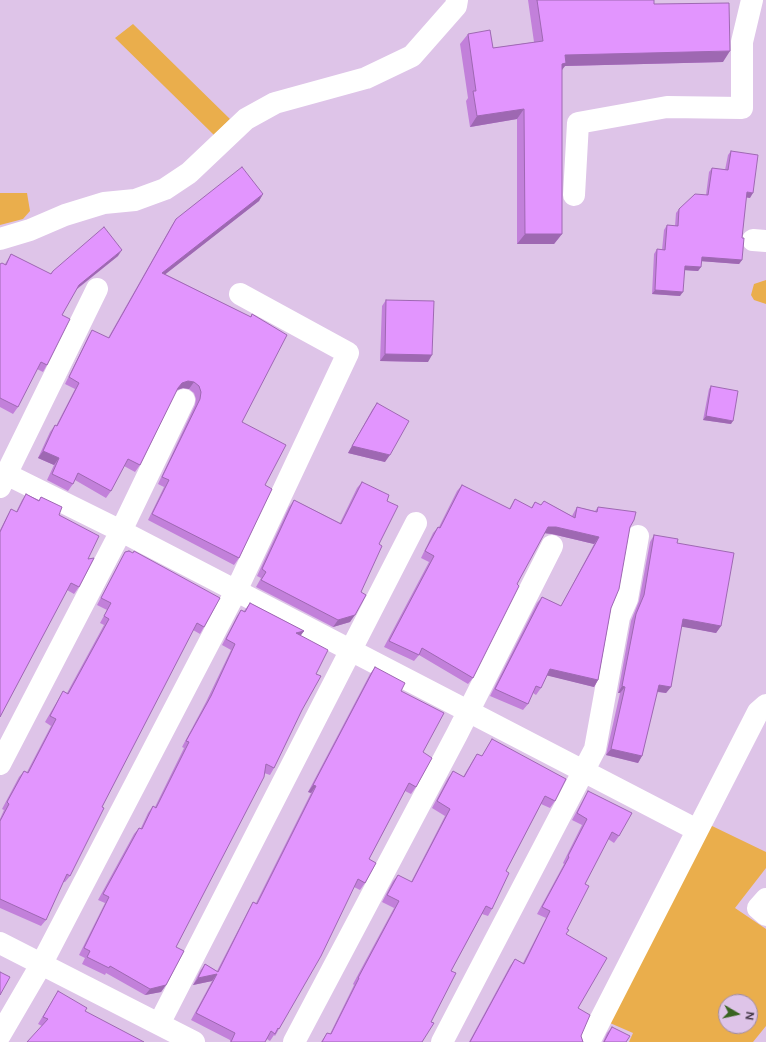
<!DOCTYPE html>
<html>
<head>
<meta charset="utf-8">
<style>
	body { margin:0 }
	#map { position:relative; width:766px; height:1042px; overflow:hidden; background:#dec4e8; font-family:Figtree,sans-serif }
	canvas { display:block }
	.north { position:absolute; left:718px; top:994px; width:40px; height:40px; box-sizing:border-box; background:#dec4e8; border:1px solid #a08ca7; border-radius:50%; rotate:99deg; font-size:11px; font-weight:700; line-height:16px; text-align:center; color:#423746 }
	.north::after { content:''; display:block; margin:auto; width:14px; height:18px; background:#396422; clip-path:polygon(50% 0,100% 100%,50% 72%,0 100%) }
</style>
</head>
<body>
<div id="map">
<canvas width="766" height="1042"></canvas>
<div class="north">N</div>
</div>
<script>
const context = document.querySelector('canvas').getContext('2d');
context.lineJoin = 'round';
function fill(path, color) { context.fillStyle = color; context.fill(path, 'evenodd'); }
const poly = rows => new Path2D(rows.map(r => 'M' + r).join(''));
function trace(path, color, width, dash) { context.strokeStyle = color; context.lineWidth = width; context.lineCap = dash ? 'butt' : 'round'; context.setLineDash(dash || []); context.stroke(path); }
fill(poly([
	[133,24,230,119,214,135,115,38],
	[0,193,27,193,30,211,23,219,0,225],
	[766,280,766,304,754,300,751,295,754,284],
	[710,825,766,852,766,868,735,908,766,929,766,1026,753,1042,629,1042,633,1033,610,1023],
	[726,1002,750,1002,750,1026,726,1026]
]), '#eaae4c');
trace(poly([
	[574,195,578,123,667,107,742,108,742,42,752,0],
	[0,239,30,230,65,215,104,203,135,200,165,189,189,173,246,119,275,103,366,78,412,56,456,6,457,0],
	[753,240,766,241],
	[6,474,121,531,697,830],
	[0,487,97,289],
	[0,764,121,531,184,400],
	[766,899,758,908,766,915],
	[0,943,194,1042],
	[159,1024,416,523],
	[0,1035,42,963,236,591,348,353,240,294],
	[294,1042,457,734,552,546],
	[442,1042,595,749,619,617,627,599,638,536],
	[589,1042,758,712,766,705]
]), '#fff', 22);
fill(poly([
	[528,0,654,0,654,4,723,62,565,66,562,69,562,234,554,244,517,244,517,119,470,127,466,101,468,98,460,44,468,34,493,48,534,42],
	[731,151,750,198,746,197,742,238,742,260,739,264,701,261,701,267,698,271,685,270,680,296,652,294,654,254,657,249,662,250,664,230,667,225,675,226,676,213,679,209,706,195,709,172,712,168,725,170,728,155],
	[263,194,259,201,165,274,250,317,252,314,242,422,265,485,239,558,234,565,148,520,164,487,158,484,195,405,196,399,194,393,189,389,183,388,177,390,176,391,140,465,135,472,124,466,111,491,106,498,75,480,73,484,68,491,47,480,54,465,38,458,50,432,55,425,56,426,75,389,65,384,88,337,92,330,108,338,172,225,176,219],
	[11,254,50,274,53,271,118,256,76,290,62,315,47,365,43,372,37,369,18,407,13,414,0,407,0,264,5,264],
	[386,300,428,362,380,361,382,306],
	[711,386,731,424,703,420,709,389],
	[377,403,385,462,348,453,372,410],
	[362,482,387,501,379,544,350,622,333,627,256,587,261,578,257,576,289,507,294,500,340,523,357,488],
	[462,485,509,509,515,499,531,508,535,502,541,505,544,501,572,516,573,514,577,507,595,511,598,507,630,527,611,608,598,680,594,687,547,675,541,688,536,695,533,693,528,704,523,710,490,696,537,603,542,597,561,606,594,544,552,534,544,533,517,584,473,678,468,684,419,655,414,661,384,647,429,562,421,558,433,533,438,527,439,527,457,491],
	[26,494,39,500,41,497,59,515,88,559,79,587,74,594,67,590,0,717,0,530,7,516,11,509,16,512,22,500],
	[654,535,677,543,721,626,716,633,681,626,671,687,666,693,657,692,642,756,638,763,606,755,620,693,618,693,631,621,639,601,650,542],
	[125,552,204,627,200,634,193,630,102,807,70,876,65,882,63,882,46,920,41,926,0,908,0,819,4,810,2,809,19,777,24,771,27,772,51,726,45,722,59,698,63,691,67,693,104,625,100,623,107,610,97,605,121,559],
	[250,603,304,631,300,635,316,674,302,710,274,768,270,775,264,773,176,947,166,985,161,992,145,995,106,973,105,975,82,964,85,958,79,955,105,903,98,900,134,834,139,828,141,828,148,813,153,806,155,807,184,748,182,747,206,702,231,650,222,645,237,616,241,610,244,611],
	[375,667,401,691,423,752,416,787,411,794,405,791,369,859,365,883,360,890,354,887,279,1029,275,1036,274,1035,270,1041,267,1039,265,1042,230,1042,230,1040,191,1020,212,981,193,985,200,971,205,964,217,971,249,909,253,902,256,903,311,793,308,792,370,674],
	[492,739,555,801,550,808,541,804,506,871,492,909,488,916,482,914,451,971,431,1022,422,1042,321,1042,327,1033,330,1034,354,985,353,984,394,908,382,902,393,881,398,875,411,882,445,816,432,808,448,778,453,771,463,777,473,760,477,754,482,756],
	[588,791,619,836,614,843,608,839,585,884,567,929,566,934,578,1008,581,1036,583,1042,469,1042,510,966,515,959,523,963,546,918,537,914,564,864,563,863,582,825,572,820,584,798],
	[58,991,85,1011,42,1026,38,1024],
	[612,1027,626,1042,603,1042,607,1033]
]), '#c280da');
fill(poly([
	[730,51,723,62,565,66,559,74,565,55],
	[524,109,517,119,470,127,477,116],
	[747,192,753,193,750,198,744,197],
	[263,194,259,201,158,280,162,273],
	[525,234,562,234,554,244,517,244],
	[122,250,118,256,74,291,79,285],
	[702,257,742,260,739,264,699,261],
	[685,266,701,267,698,271,682,270],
	[655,290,683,292,680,296,652,294],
	[385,354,432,355,428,362,380,361],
	[188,381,194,382,189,389,183,388,177,390,173,394,182,383],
	[706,416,733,421,731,424,703,420],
	[352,446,390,455,385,462,348,453],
	[43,451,59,458,54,465,38,458],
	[548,527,556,527,599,537,594,544,552,534,543,533],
	[355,615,350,622,333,627,338,620],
	[683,619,721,626,716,633,678,626],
	[304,631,299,638,296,633],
	[550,669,598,680,594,687,545,675],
	[659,685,671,687,666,693,654,691],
	[622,686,625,687,620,693,618,693],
	[611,749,642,756,638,763,606,755],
	[313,785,316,786,311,793,308,792],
	[217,974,212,981,193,985,198,978],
	[166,985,161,992,145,995,150,989]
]), '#9e68b2');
const building = poly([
	[537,0,654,0,654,4,729,3,730,51,565,55,566,63,562,64,562,234,525,234,524,109,477,116,473,91,476,91,468,34,490,30,493,48,543,41,537,0],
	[731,151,758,155,753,193,747,192,742,238,744,238,742,260,702,257,701,267,685,266,683,292,655,290,657,249,665,250,667,225,678,226,679,209,695,194,708,195,712,168,728,170,731,151],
	[242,167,263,194,162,273,251,317,252,314,287,335,242,422,286,445,265,485,272,489,239,558,152,514,169,480,162,477,200,399,201,392,199,386,194,382,188,381,182,383,178,388,140,465,128,459,111,491,78,473,73,484,52,474,59,458,43,451,55,425,57,426,79,383,69,377,92,330,109,338,176,219,242,167],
	[104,227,122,250,79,285,62,315,70,319,47,365,41,362,18,407,0,398,0,264,2,263,6,265,11,254,51,274,53,271,104,227],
	[386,300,434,301,432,355,385,354,386,300],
	[711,386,738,391,733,421,706,416,711,386],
	[377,403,409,421,390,455,352,446,377,403],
	[362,482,389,495,387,501,398,506,379,544,382,546,361,592,366,595,355,615,338,620,261,580,266,572,262,569,294,500,341,524,362,482],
	[462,485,510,509,515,499,532,508,535,502,541,505,544,501,575,518,577,507,597,512,598,507,636,512,634,520,630,527,619,589,611,608,598,680,550,669,541,688,536,686,528,704,495,689,542,597,561,606,599,537,556,527,548,527,517,584,519,586,473,678,422,648,419,655,389,641,434,556,425,551,438,527,440,528,462,485],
	[26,494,39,501,41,497,62,507,59,515,99,536,88,559,94,558,79,587,71,583,0,717,0,532,11,509,17,512,26,494],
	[654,535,678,539,677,543,734,553,721,626,683,619,671,687,659,685,642,756,611,749,625,687,622,686,636,614,644,595,654,535],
	[129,551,133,553,134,551,220,598,204,627,197,623,102,807,104,808,70,876,67,874,46,920,0,899,0,821,9,804,7,802,24,771,28,773,56,719,50,716,63,691,68,694,109,619,104,616,111,603,101,598,125,552,129,551],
	[250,603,304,631,296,633,328,650,316,674,321,676,302,710,274,768,266,764,264,777,176,947,184,951,166,985,150,989,110,966,109,968,87,957,90,951,84,948,109,897,103,894,139,828,142,829,153,806,156,808,189,742,186,741,211,696,235,644,226,639,241,610,245,612,250,603],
	[375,667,405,683,401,691,444,713,423,752,432,758,416,787,409,783,369,859,376,863,365,883,358,879,321,956,279,1029,278,1028,275,1034,271,1031,265,1042,231,1042,235,1033,196,1013,217,974,198,978,205,964,218,972,253,902,257,904,316,786,313,785,375,667],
	[492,739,566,779,555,801,545,796,506,871,509,873,492,909,486,906,451,971,456,973,431,1022,434,1023,422,1042,322,1042,327,1033,331,1034,359,978,358,978,399,901,387,895,398,875,412,882,450,809,437,801,453,771,464,777,477,754,482,756,492,739],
	[588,791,632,813,619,836,612,832,585,884,589,886,567,929,569,930,566,934,607,958,578,1008,590,1015,581,1036,583,1042,470,1042,515,959,524,964,550,911,542,907,569,857,568,856,587,819,577,813,588,791],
	[0,972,10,977,0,995,0,972],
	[58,991,87,1008,85,1011,144,1042,27,1042,48,1019,43,1017,58,991],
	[612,1027,630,1036,626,1042,604,1042,612,1027]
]);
fill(building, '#e295fe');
trace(building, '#9e68b2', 1);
</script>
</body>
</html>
